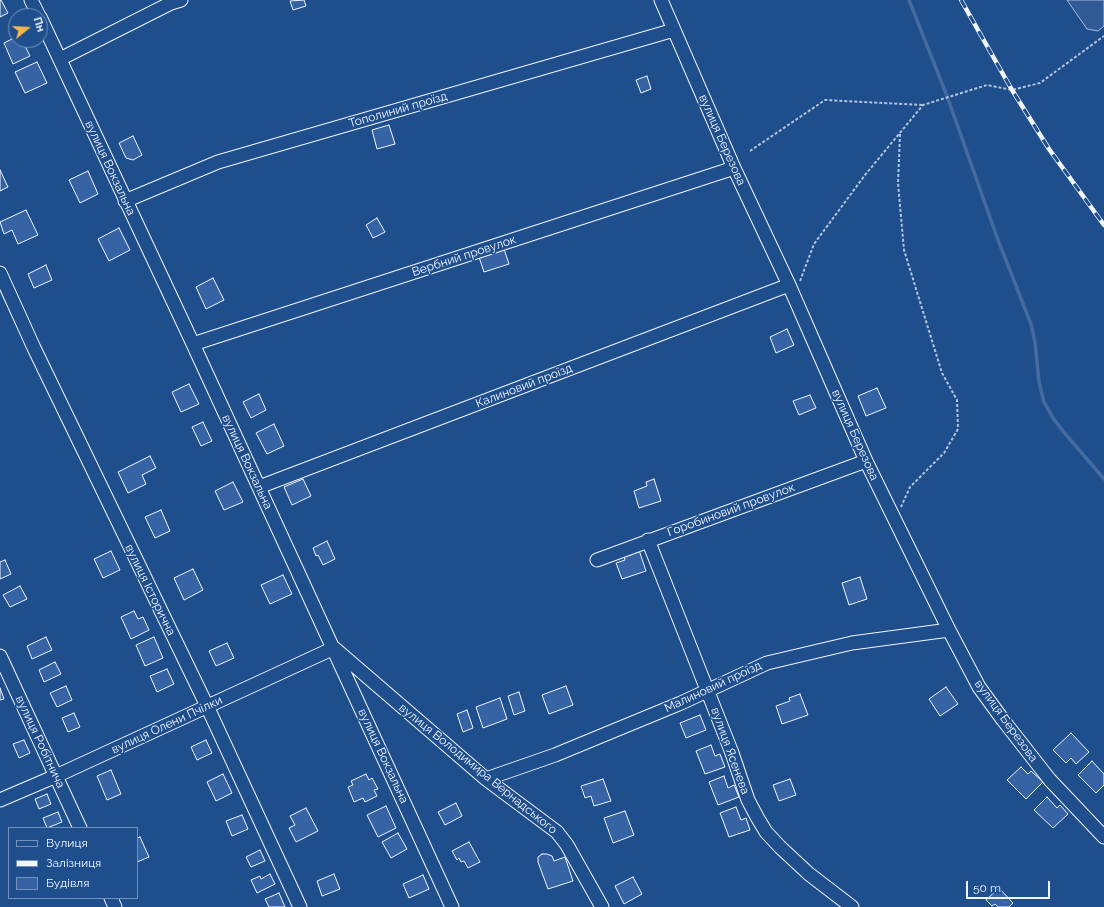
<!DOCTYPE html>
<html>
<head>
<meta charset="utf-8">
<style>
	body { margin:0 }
	#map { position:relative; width:1104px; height:907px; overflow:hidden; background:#1f4e8c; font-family:Raleway,sans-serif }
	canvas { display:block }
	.legend { position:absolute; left:8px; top:827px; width:130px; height:72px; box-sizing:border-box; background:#1f4e8c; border:1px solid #7391ba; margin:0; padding:5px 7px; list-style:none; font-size:12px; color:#f2f6ff }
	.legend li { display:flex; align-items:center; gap:8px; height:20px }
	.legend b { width:20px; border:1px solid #7391ba }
	.north { position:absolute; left:8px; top:8px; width:40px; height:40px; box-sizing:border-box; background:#1f4e8c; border:1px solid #7391ba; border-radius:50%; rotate:72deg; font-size:11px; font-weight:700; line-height:16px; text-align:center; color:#f2f6ff }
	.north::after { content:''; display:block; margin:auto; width:14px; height:18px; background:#ffb74d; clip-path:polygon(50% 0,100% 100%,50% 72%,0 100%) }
	.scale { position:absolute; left:966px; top:881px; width:84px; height:18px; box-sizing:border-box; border:2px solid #f2f6ff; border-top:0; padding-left:5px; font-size:12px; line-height:14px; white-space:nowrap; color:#f2f6ff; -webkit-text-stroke:3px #1f4e8c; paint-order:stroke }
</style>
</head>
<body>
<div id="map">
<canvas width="1104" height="907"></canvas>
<ul class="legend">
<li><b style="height:5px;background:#1f4e8c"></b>Вулиця</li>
<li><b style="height:5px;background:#f2f6ff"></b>Залізниця</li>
<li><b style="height:11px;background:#3563a3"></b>Будівля</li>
</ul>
<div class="north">Пн</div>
<div class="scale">50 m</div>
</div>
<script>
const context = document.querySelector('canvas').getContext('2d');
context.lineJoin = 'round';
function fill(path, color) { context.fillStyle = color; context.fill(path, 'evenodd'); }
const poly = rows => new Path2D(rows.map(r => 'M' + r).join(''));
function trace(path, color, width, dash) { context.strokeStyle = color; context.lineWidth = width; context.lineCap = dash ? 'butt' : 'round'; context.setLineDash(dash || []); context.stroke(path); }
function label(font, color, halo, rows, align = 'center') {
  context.font = font + ' Raleway,sans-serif'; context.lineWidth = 3; context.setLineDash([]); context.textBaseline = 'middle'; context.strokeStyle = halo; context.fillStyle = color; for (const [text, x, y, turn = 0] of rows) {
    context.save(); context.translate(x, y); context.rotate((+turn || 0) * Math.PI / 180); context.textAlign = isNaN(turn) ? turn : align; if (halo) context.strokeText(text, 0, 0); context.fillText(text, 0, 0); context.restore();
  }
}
const built = poly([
	[1067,0,1104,0,1104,26,1098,31,1087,29,1067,0]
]);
fill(built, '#305b95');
trace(built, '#a8bbd7', 1);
trace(poly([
	[909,0,947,96,998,240,1031,324,1035,342,1039,382,1044,402,1053,418,1062,430,1104,479]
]), '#446ba0', 3.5);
const building = poly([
	[0,0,1,0,8,13,0,17,0,0],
	[304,0,306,6,293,10,290,1,304,0],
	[16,37,16,40,22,40,30,56,13,64,4,43,16,37],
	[37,62,47,83,25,93,15,72,37,62],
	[647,76,651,89,641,93,636,80,647,76],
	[389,125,395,144,377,149,372,130,389,125],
	[133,136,142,155,133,160,126,158,119,143,133,136],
	[0,170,8,187,0,191,0,170],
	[88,171,98,194,80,203,69,180,88,171],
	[26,210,38,235,18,244,12,230,4,234,0,222,26,210],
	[377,218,385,232,373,238,366,225,377,218],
	[119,228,130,250,109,261,98,239,119,228],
	[503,246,509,264,484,272,478,254,503,246],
	[46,265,52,280,34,288,28,274,46,265],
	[213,278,224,300,206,309,196,287,213,278],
	[787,329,794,345,776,353,770,337,787,329],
	[189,384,199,404,181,412,172,392,189,384],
	[877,388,886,408,866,416,858,396,877,388],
	[259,394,266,410,251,418,243,402,259,394],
	[810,395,816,408,799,415,793,401,810,395],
	[203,422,212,441,201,446,192,427,203,422],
	[274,424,284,446,267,454,256,433,274,424],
	[150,456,156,468,142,475,146,484,128,493,118,472,150,456],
	[303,479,311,496,292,505,284,487,303,479],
	[654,479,661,501,639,508,634,491,647,486,646,482,654,479],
	[233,482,243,502,224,510,215,491,233,482],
	[161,510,170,531,155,538,145,517,161,510],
	[327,541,335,559,323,565,318,555,316,556,313,548,327,541],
	[639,550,646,571,622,579,616,563,625,560,624,557,633,554,632,552,639,550],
	[111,551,120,570,103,578,94,559,111,551],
	[5,560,11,574,0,579,0,562,5,560],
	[193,569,203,590,184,600,174,578,193,569],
	[283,575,292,594,270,604,261,585,283,575],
	[860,577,867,599,849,605,842,583,860,577],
	[20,586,27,599,10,607,3,595,20,586],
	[134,611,138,619,143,617,149,630,131,639,121,617,134,611],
	[46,637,52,650,32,659,27,646,46,637],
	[154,637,163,658,145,666,136,645,154,637],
	[227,643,234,658,216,666,209,651,227,643],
	[55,662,61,674,44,682,39,670,55,662],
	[167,669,174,684,157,692,150,676,167,669],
	[66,686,72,700,57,707,50,693,66,686],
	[566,686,573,705,549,714,542,695,566,686],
	[946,687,958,704,940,716,929,699,946,687],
	[0,688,4,699,0,700,0,688],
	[519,692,525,711,514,715,508,696,519,692],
	[800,694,808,715,782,724,776,706,790,701,789,698,800,694],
	[500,698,507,719,483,728,476,707,500,698],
	[467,710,473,728,463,732,457,714,467,710],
	[74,713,80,727,68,732,62,718,74,713],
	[700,715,706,730,686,738,680,723,700,715],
	[1071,733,1089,752,1076,764,1071,758,1066,763,1053,750,1071,733],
	[24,740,30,753,19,758,13,744,24,740],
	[206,740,212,753,197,760,191,747,206,740],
	[711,745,715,756,720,754,725,767,705,774,696,751,711,745],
	[1092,761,1104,774,1104,785,1096,793,1078,775,1092,761],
	[1021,767,1028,774,1031,771,1043,782,1026,799,1007,780,1021,767],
	[111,770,121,794,107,800,97,776,111,770],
	[223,774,232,793,216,801,207,782,223,774],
	[366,774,369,780,372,778,378,789,374,790,377,796,365,802,363,798,354,802,348,787,353,785,351,781,366,774],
	[724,776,728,788,734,785,739,797,718,805,709,782,724,776],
	[603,779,611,801,594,806,591,796,585,798,581,786,603,779],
	[790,779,796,795,779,801,773,785,790,779],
	[47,794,51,804,39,809,35,799,47,794],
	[1047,797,1057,808,1060,805,1068,814,1053,828,1034,810,1047,797],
	[456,803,462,816,445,825,438,812,456,803],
	[386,806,396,828,378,837,367,815,386,806],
	[736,807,741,820,746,818,750,830,729,837,720,813,736,807],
	[306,808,318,831,296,842,289,828,295,825,290,816,306,808],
	[625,811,634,835,613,843,604,818,625,811],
	[58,812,62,822,47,828,43,818,58,812],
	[242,815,248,829,232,836,226,821,242,815],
	[398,833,407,849,391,858,382,842,398,833],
	[140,837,149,857,137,862,137,838,140,837],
	[469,842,480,862,468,868,464,861,461,862,459,858,457,860,452,851,469,842],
	[260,850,265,861,251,867,246,857,260,850],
	[542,854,547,854,552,856,554,861,565,857,573,881,548,889,538,862,538,857,542,854],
	[270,874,275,884,257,893,251,880,260,876,261,879,270,874],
	[334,874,340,889,322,896,317,881,334,874],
	[423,875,429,889,409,898,403,884,423,875],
	[633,877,642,894,624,904,615,886,633,877],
	[999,888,1013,903,1009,907,998,907,995,904,992,906,986,900,999,888],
	[279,893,285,907,269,907,265,899,279,893]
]);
fill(building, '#3563a3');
trace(building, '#f2f6ff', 1);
const minor = poly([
	[31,0,39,16],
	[661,0,734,168,789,285,866,461,949,630,979,687,1003,720,1050,780,1104,837],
	[40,17,193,344,452,907],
	[60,59,171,3,181,0],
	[125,201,218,162,674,30],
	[0,273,34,348,207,706,300,907],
	[193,344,734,168],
	[259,487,789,285],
	[648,540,732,753,748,800,757,817,766,832,780,847,809,874,852,907],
	[597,560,866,461],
	[0,656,80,828],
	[486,779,555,755,681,703,767,663,852,643,949,630],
	[0,800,56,776,334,648,486,779,557,832,567,845,602,907],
	[111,898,115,907]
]);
trace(minor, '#f2f6ff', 15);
trace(poly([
	[900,134,898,183,904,250,942,373,957,400,958,429,944,453,910,487,901,507],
	[750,151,825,100,923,105],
	[800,281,814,244,865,175,923,105,987,85,1012,90,1040,83,1104,36]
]), '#b3c4dc', 2, [3, 2]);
trace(minor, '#1f4e8c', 13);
const rail = poly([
	[961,0,1012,90,1049,149,1104,225]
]);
trace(rail, '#f2f6ff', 4.5);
trace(rail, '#1f4e8c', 3, [9]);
label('12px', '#f2f6ff', '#1f4e8c', [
	["Тополиний проїзд",398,110,-16],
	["вулиця Березова",722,140,66],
	["вулиця Вокзальна",110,168,65],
	["Вербний провулок",464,256,-18],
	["Калиновий проїзд",524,386,-21],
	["вулиця Березова",855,435,66],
	["вулиця Вокзальна",247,462,65],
	["Горобиновий провулок",731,510,-20],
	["вулиця Історична",150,590,64],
	["Малиновий проїзд",713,687,-25],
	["вулиця Березова",1006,721,54],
	["вулиця Олени Пчілки",167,725,-25],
	["вулиця Робітнича",40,742,65],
	["вулиця Ясенева",730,751,70],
	["вулиця Вокзальна",383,756,65],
	["вулиця Володимира Вернадського",478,769,39]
]);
</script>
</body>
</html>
